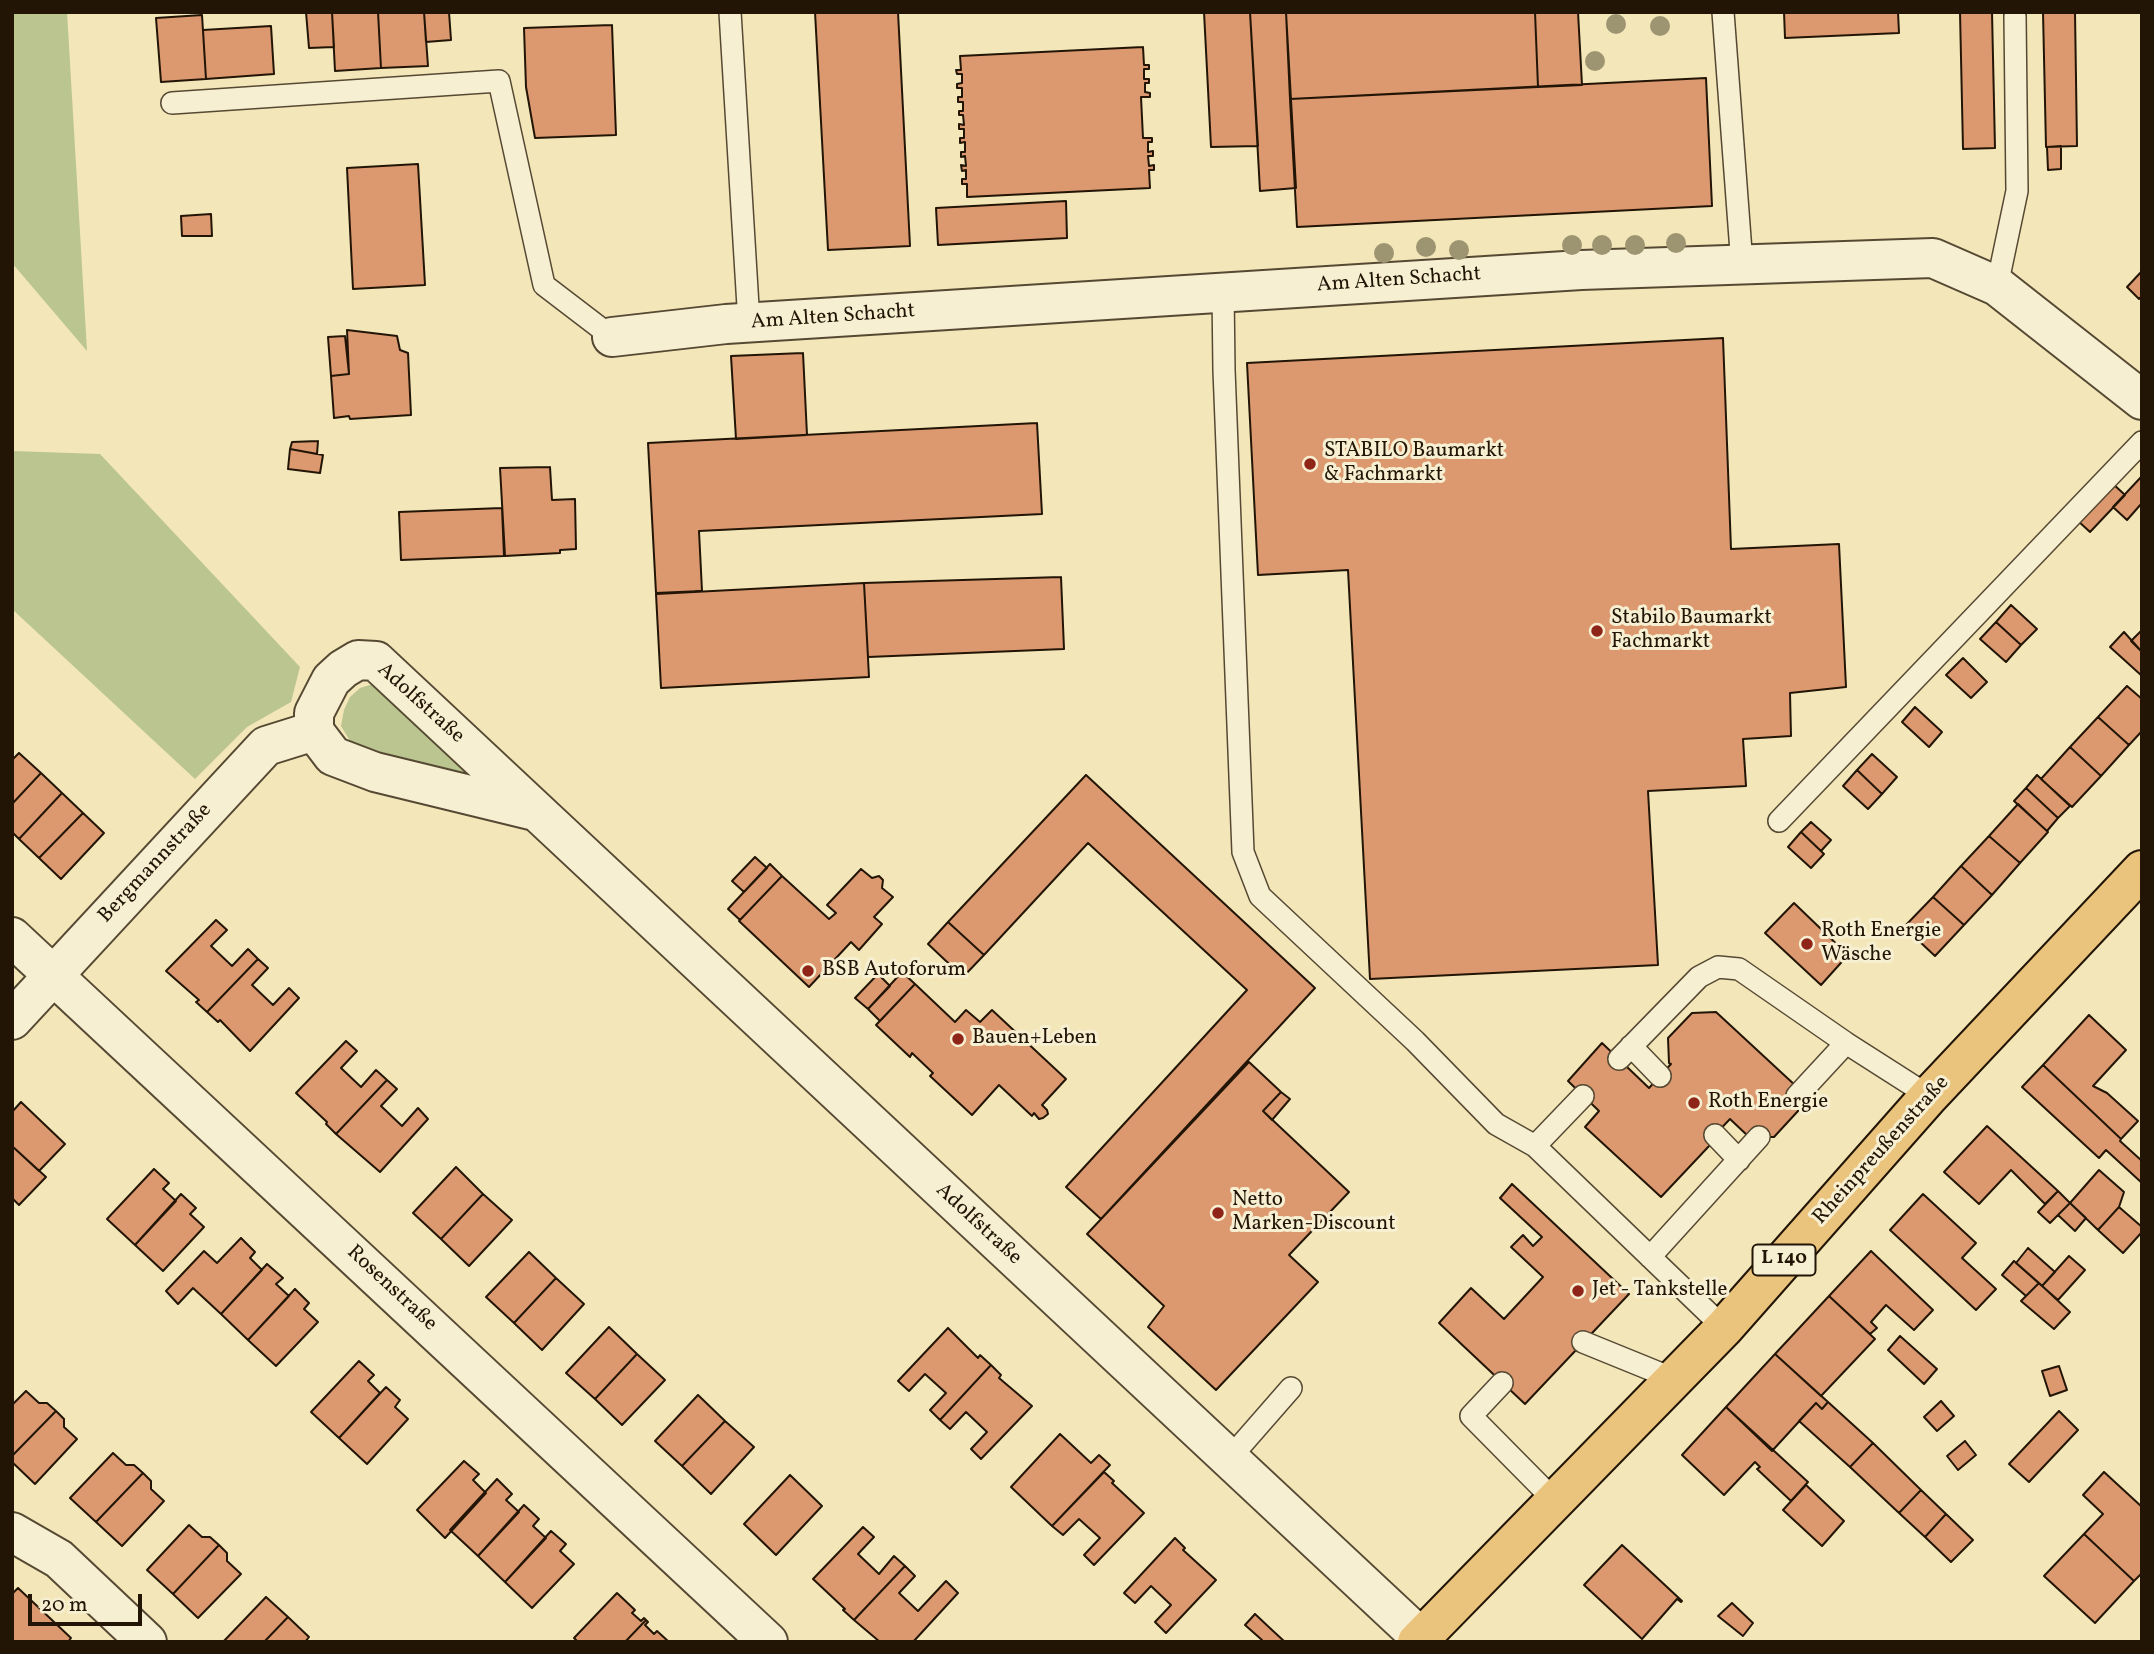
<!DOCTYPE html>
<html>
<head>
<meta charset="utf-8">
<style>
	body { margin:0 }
	#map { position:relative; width:2154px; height:1654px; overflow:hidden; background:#f3e6b9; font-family:Vollkorn,serif }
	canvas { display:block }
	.frame { position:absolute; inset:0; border:14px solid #221506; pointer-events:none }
	.scale { position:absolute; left:28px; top:1594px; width:114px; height:32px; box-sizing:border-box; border:4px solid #221506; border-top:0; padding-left:9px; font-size:21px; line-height:24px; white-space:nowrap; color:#221506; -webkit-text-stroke:5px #f7efd2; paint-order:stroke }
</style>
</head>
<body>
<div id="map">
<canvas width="2154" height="1654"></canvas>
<div class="frame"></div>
<div class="scale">20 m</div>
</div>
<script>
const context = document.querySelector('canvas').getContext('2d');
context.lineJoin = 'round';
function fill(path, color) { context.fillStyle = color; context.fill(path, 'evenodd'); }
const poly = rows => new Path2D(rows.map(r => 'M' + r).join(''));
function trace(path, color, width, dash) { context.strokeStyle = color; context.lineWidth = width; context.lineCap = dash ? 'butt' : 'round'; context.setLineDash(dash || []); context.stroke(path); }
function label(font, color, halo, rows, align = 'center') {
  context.font = font + ' Vollkorn,serif'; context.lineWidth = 6; context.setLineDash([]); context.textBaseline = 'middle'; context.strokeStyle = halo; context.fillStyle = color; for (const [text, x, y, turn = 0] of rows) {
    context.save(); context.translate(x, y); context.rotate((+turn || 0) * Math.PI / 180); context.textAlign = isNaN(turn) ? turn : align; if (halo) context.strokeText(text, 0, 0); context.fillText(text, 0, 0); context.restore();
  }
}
fill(poly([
	[12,12,67,12,87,351,12,263],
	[12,451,100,454,300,667,291,702,247,727,195,779,12,609],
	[373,684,483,780,352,744,341,726,344,710,350,697,360,688]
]), '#bac590');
const building = poly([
	[306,12,332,12,334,47,309,48,306,12],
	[332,12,378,12,381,68,335,71,332,12],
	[378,12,424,12,428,66,381,68,378,12],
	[424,12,449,12,451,40,426,42,424,12],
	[815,12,898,12,910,246,828,250,815,12],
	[1204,12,1250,12,1258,146,1211,147,1204,12],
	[1250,12,1286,12,1296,188,1260,191,1250,12],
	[1286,12,1535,12,1538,87,1290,99,1286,12],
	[1535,12,1578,12,1582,85,1538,87,1535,12],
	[1784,12,1898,12,1899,33,1785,38,1784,12],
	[1960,12,1992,12,1995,148,1963,149,1960,12],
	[2043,12,2075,12,2077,146,2046,147,2043,12],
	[202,15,206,79,161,82,156,18,202,15],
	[612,25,616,135,535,138,526,87,524,28,612,25],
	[271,26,274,74,206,79,203,30,271,26],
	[1143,47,1144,65,1149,65,1149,69,1144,69,1144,79,1149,79,1149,83,1145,83,1145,92,1150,93,1150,97,1141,97,1143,138,1152,138,1152,142,1148,142,1148,152,1153,151,1153,156,1148,156,1149,166,1154,165,1154,170,1149,170,1150,188,967,197,967,184,962,184,962,179,966,179,966,170,962,171,961,165,966,166,965,156,961,157,961,152,965,152,965,142,960,143,960,138,964,138,964,129,959,129,959,124,964,125,963,115,959,115,959,111,963,111,963,102,958,102,958,97,962,97,962,88,957,88,957,84,962,83,962,74,957,74,956,70,961,70,960,56,1143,47],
	[1706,78,1712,206,1297,227,1290,99,1706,78],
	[2061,146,2061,169,2048,170,2047,147,2061,146],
	[418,164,425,285,353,289,347,168,418,164],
	[1066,201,1067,238,938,245,936,208,1066,201],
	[211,214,212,236,182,236,181,216,211,214],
	[2142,271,2142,296,2139,299,2127,287,2142,271],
	[347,330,397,336,400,350,408,353,411,415,350,419,349,416,334,418,331,376,349,374,347,330],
	[345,336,349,374,331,376,328,337,345,336],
	[1723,338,1731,549,1839,544,1846,687,1790,693,1791,736,1743,739,1746,786,1648,791,1658,965,1370,979,1348,570,1258,575,1247,363,1723,338],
	[803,353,807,435,736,439,731,356,803,353],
	[1037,423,1042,514,699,531,702,591,656,593,648,443,1037,423],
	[318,441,317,454,290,449,292,442,318,441],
	[290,449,323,455,320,473,288,469,290,449],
	[550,467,552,500,575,499,576,549,560,550,560,553,505,556,500,468,550,467],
	[2142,476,2142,503,2127,520,2113,507,2142,476],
	[2112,483,2125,495,2090,532,2077,520,2112,483],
	[502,508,504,556,401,560,399,512,502,508],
	[1061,577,1064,649,868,657,864,583,1061,577],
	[864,583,869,677,661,688,656,594,864,583],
	[2011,605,2037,629,2021,645,1996,622,2011,605],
	[1996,622,2021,645,2006,662,1980,639,1996,622],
	[2142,630,2142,652,2131,641,2142,630],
	[2124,632,2142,652,2142,676,2110,647,2124,632],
	[1963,658,1987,682,1971,698,1946,675,1963,658],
	[2127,686,2142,699,2142,731,2129,745,2098,717,2127,686],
	[1915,707,1942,732,1929,747,1902,722,1915,707],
	[2098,717,2129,745,2101,776,2070,747,2098,717],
	[2070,747,2101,776,2072,807,2041,779,2070,747],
	[19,753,41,773,12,804,12,760,19,753],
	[1872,754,1897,777,1882,794,1857,770,1872,754],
	[1857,770,1882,794,1868,809,1843,786,1857,770],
	[41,773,62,793,19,839,12,832,12,804,41,773],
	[1086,775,1315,988,1101,1219,1066,1187,1247,990,1088,843,984,955,948,922,1086,775],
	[2037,775,2070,806,2058,818,2026,788,2037,775],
	[2026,788,2058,818,2047,831,2014,801,2026,788],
	[62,793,83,813,39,858,19,839,62,793],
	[2018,804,2048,832,2020,863,1989,836,2018,804],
	[83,813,104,833,61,879,39,858,83,813],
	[1811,822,1831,840,1821,851,1801,832,1811,822],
	[1801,832,1824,854,1811,868,1788,847,1801,832],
	[1989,836,2020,863,1992,895,1961,866,1989,836],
	[755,857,767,868,744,892,732,881,755,857],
	[770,864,782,876,740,920,728,909,770,864],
	[1961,866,1992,895,1964,925,1933,897,1961,866],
	[861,869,872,878,879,876,883,880,882,888,893,897,874,917,882,924,859,950,851,942,809,987,739,921,782,876,829,919,836,913,827,905,861,869],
	[1933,897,1964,925,1935,956,1904,927,1933,897],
	[1794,903,1848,955,1821,985,1765,933,1794,903],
	[216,920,227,930,211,946,232,966,248,949,258,959,207,1012,196,1002,199,1000,166,971,216,920],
	[948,922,984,955,963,977,928,944,948,922],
	[258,959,268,968,252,985,273,1005,289,988,299,998,250,1051,220,1020,218,1022,207,1012,258,959],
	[902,972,915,984,880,1021,868,1009,902,972],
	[878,974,890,986,868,1009,855,998,878,974],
	[915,984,955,1022,966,1010,980,1022,992,1010,1066,1079,1042,1105,1047,1110,1048,1114,1043,1118,1039,1119,1034,1113,1032,1116,999,1085,972,1115,930,1076,933,1073,912,1053,910,1057,876,1025,915,984],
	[1716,1012,1797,1087,1798,1111,1774,1137,1749,1137,1730,1119,1708,1142,1710,1145,1661,1197,1585,1127,1599,1111,1568,1081,1602,1043,1649,1088,1671,1064,1669,1063,1668,1038,1692,1013,1716,1012],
	[2089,1015,2126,1050,2093,1086,2107,1093,2138,1121,2121,1139,2043,1065,2089,1015],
	[346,1041,357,1051,341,1068,361,1087,376,1070,387,1080,336,1134,326,1124,327,1122,296,1093,346,1041],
	[1249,1062,1281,1092,1263,1111,1349,1192,1289,1255,1318,1282,1216,1390,1148,1327,1164,1306,1087,1234,1249,1062],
	[2043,1065,2121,1139,2120,1141,2142,1161,2142,1183,2106,1150,2099,1158,2022,1087,2043,1065],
	[387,1080,397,1089,381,1106,402,1126,418,1108,428,1119,380,1172,336,1134,387,1080],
	[1281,1092,1290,1099,1272,1120,1263,1111,1281,1092],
	[21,1102,65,1144,39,1171,12,1146,12,1112,21,1102],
	[1987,1126,2058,1191,2045,1204,2011,1170,1979,1204,1944,1172,1987,1126],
	[12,1146,46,1177,19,1205,12,1198,12,1146],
	[456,1167,483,1194,441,1239,413,1213,456,1167],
	[154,1169,169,1183,163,1189,176,1201,135,1245,107,1219,154,1169],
	[2099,1170,2124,1192,2119,1207,2098,1230,2070,1203,2099,1170],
	[1512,1184,1629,1294,1525,1404,1439,1323,1471,1288,1504,1319,1543,1277,1511,1247,1523,1235,1533,1246,1542,1237,1500,1198,1512,1184],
	[2058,1191,2070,1203,2050,1223,2038,1212,2058,1191],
	[181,1194,196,1208,190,1214,204,1227,163,1271,135,1245,181,1194],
	[483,1194,512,1220,469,1266,441,1239,483,1194],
	[1923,1194,1976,1243,1962,1258,1996,1289,1976,1310,1890,1230,1923,1194],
	[2070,1203,2086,1218,2075,1231,2058,1215,2070,1203],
	[2119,1207,2142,1227,2142,1232,2123,1253,2098,1230,2119,1207],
	[241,1238,255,1252,250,1258,262,1270,221,1314,193,1288,178,1304,166,1291,204,1251,217,1263,241,1238],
	[2028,1248,2055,1272,2042,1286,2016,1263,2028,1248],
	[1871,1251,1933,1310,1914,1330,1886,1305,1871,1322,1877,1328,1870,1334,1829,1296,1871,1251],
	[529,1252,556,1278,514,1323,486,1297,529,1252],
	[2069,1256,2085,1270,2058,1300,2042,1286,2069,1256],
	[2014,1261,2039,1283,2026,1296,2002,1275,2014,1261],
	[267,1264,283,1278,276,1284,289,1296,248,1340,221,1314,267,1264],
	[556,1278,584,1304,542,1350,514,1323,556,1278],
	[2039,1283,2070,1312,2054,1329,2021,1301,2039,1283],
	[295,1289,309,1303,304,1309,318,1322,276,1366,248,1340,295,1289],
	[1829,1296,1875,1339,1821,1396,1775,1354,1829,1296],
	[609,1327,637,1354,595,1399,566,1373,609,1327],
	[948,1328,978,1358,980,1355,991,1365,940,1420,930,1410,946,1393,925,1374,909,1391,898,1381,948,1328],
	[1900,1336,1937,1369,1924,1384,1888,1350,1900,1336],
	[637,1354,665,1380,622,1425,595,1399,637,1354],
	[1775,1354,1828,1402,1822,1409,1816,1403,1772,1451,1726,1407,1775,1354],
	[359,1361,374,1375,368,1381,380,1393,339,1438,311,1412,359,1361],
	[991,1365,1001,1375,999,1378,1032,1406,981,1459,971,1449,987,1432,966,1412,950,1429,940,1420,991,1365],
	[2059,1366,2067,1390,2050,1396,2042,1371,2059,1366],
	[386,1387,400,1400,395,1407,408,1419,367,1464,339,1438,386,1387],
	[26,1391,39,1403,47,1403,56,1411,12,1456,12,1405,26,1391],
	[698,1395,725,1421,682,1466,655,1441,698,1395],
	[1941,1401,1954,1416,1937,1431,1924,1417,1941,1401],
	[1828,1402,1873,1443,1850,1467,1799,1421,1816,1403,1822,1409,1828,1402],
	[1726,1407,1808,1482,1791,1501,1757,1469,1760,1467,1755,1462,1724,1495,1682,1455,1726,1407],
	[56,1411,64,1419,64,1427,77,1439,35,1484,12,1462,12,1456,56,1411],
	[2059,1411,2078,1430,2029,1482,2009,1464,2059,1411],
	[725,1421,754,1447,711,1494,682,1466,725,1421],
	[1060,1434,1091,1463,1099,1455,1110,1465,1052,1526,1011,1487,1060,1434],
	[1965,1441,1976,1455,1958,1470,1947,1456,1965,1441],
	[1873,1443,1921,1490,1899,1513,1850,1467,1873,1443],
	[113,1453,126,1465,134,1465,143,1473,96,1522,70,1498,113,1453],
	[464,1461,479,1474,473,1480,486,1493,445,1538,417,1510,464,1461],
	[1104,1472,1114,1481,1112,1483,1144,1513,1094,1565,1084,1555,1100,1538,1079,1519,1063,1535,1052,1526,1104,1472],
	[2104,1472,2142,1507,2142,1573,2134,1581,2084,1534,2103,1514,2083,1495,2104,1472],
	[143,1473,151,1481,151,1489,164,1501,122,1546,96,1522,143,1473],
	[790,1475,822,1506,776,1555,744,1524,790,1475],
	[497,1479,512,1494,506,1500,519,1512,478,1556,450,1530,497,1479],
	[1806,1485,1844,1521,1822,1546,1783,1510,1806,1485],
	[1921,1490,1946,1514,1925,1537,1899,1513,1921,1490],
	[524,1505,539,1519,533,1526,546,1538,505,1582,478,1556,524,1505],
	[1946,1514,1973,1540,1951,1562,1925,1537,1946,1514],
	[189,1525,202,1537,210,1537,219,1545,173,1594,147,1570,189,1525],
	[863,1527,874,1537,858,1554,879,1574,894,1556,905,1566,854,1620,843,1610,845,1609,813,1579,863,1527],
	[551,1531,566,1544,560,1551,574,1564,532,1608,505,1582,551,1531],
	[2084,1534,2134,1581,2095,1623,2044,1576,2084,1534],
	[1175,1538,1185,1548,1183,1550,1216,1580,1166,1633,1155,1622,1171,1605,1151,1586,1135,1603,1124,1593,1175,1538],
	[219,1545,227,1553,227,1561,241,1574,198,1618,173,1594,219,1545],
	[1622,1545,1682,1601,1681,1602,1677,1599,1642,1639,1584,1585,1622,1545],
	[905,1566,915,1576,899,1593,918,1611,946,1581,958,1593,913,1642,880,1642,854,1620,905,1566],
	[18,1588,71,1638,68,1642,12,1642,12,1594,18,1588],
	[617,1593,635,1610,632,1613,641,1621,644,1618,646,1620,625,1642,578,1642,574,1638,617,1593],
	[266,1597,288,1617,264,1642,223,1642,266,1597],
	[1732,1603,1753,1623,1743,1636,1718,1616,1732,1603],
	[1255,1614,1272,1630,1285,1642,1260,1642,1262,1640,1245,1625,1255,1614],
	[288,1617,309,1637,305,1642,264,1642,288,1617],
	[646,1620,648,1622,645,1625,654,1634,657,1631,669,1642,625,1642,646,1620]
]);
fill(building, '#dc996f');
trace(building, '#221506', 2);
const lane = poly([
	[730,12,749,323],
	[1723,12,1742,265],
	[172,103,499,81,544,285,612,337],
	[1997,286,2017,191,2015,16],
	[1223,292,1224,370,1243,852,1260,896,1415,1041,1496,1124,1535,1146,1724,1328],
	[1779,821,2142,442],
	[1631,1046,1660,1076],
	[1619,1059,1699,977,1718,967,1739,969,1846,1043,1929,1096],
	[1797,1096,1846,1043],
	[1715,1135,1739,1160],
	[1535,1146,1583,1096],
	[1650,1257,1759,1137],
	[1583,1342,1674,1379],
	[1502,1383,1471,1416,1554,1500],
	[1229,1459,1291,1388]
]);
const street = poly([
	[612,337,726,324,1581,270,1933,258,1997,286,2142,400],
	[535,811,375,772,333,756,314,731,314,713,331,680,343,669,358,660,376,661,1421,1638],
	[12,937,768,1642],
	[12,1020,266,746,314,731],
	[12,1532,59,1559,147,1642]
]);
const primary = poly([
	[1417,1642,1724,1328,1929,1096,2142,870]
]);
trace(lane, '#564933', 24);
trace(street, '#564933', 42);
trace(primary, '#221506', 42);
trace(lane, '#f7efd2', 21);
trace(street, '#f7efd2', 38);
trace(primary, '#eac37c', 38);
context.fillStyle = '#9d9571';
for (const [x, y] of [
	[1616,24],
	[1660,26],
	[1595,61],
	[1676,243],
	[1572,245],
	[1602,245],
	[1635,245],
	[1426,247],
	[1459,250],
	[1384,253]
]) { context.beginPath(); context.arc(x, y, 10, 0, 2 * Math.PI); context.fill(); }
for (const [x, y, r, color] of [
	[1310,464,7,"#8f2418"],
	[1597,631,7,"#8f2418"],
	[1807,944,7,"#8f2418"],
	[808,971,7,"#8f2418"],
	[958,1039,7,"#8f2418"],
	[1694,1103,7,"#8f2418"],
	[1218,1213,7,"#8f2418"],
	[1578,1291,7,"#8f2418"]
]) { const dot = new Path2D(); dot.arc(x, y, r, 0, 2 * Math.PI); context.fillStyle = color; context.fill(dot); trace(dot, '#f7efd2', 2.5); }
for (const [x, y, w] of [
	[1784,1260,63]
]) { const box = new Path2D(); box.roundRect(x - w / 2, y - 15.5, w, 31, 5); context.fillStyle = '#f7efd2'; context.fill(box); trace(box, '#221506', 2); }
label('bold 19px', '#221506', null, [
	["L 140",1784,1260]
]);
label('21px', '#221506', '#f7efd2', [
	["Am Alten Schacht",1399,281,-4],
	["Am Alten Schacht",833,318,-4],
	["Adolfstraße",420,704,42],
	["Bergmannstraße",156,864,-47],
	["Rheinpreußenstraße",1882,1151,-48],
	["Adolfstraße",978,1225,43],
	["Rosenstraße",391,1289,43]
]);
label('21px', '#221506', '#f7efd2', [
	["STABILO Baumarkt",1324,452],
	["& Fachmarkt",1324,476],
	["Stabilo Baumarkt",1611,619],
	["Fachmarkt",1611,643],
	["Roth Energie",1821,932],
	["Wäsche",1821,956],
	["BSB Autoforum",822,971],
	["Bauen+Leben",972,1039],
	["Roth Energie",1708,1103],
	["Netto",1232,1201],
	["Marken-Discount",1232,1225],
	["Jet - Tankstelle",1592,1291]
], 'left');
</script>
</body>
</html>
